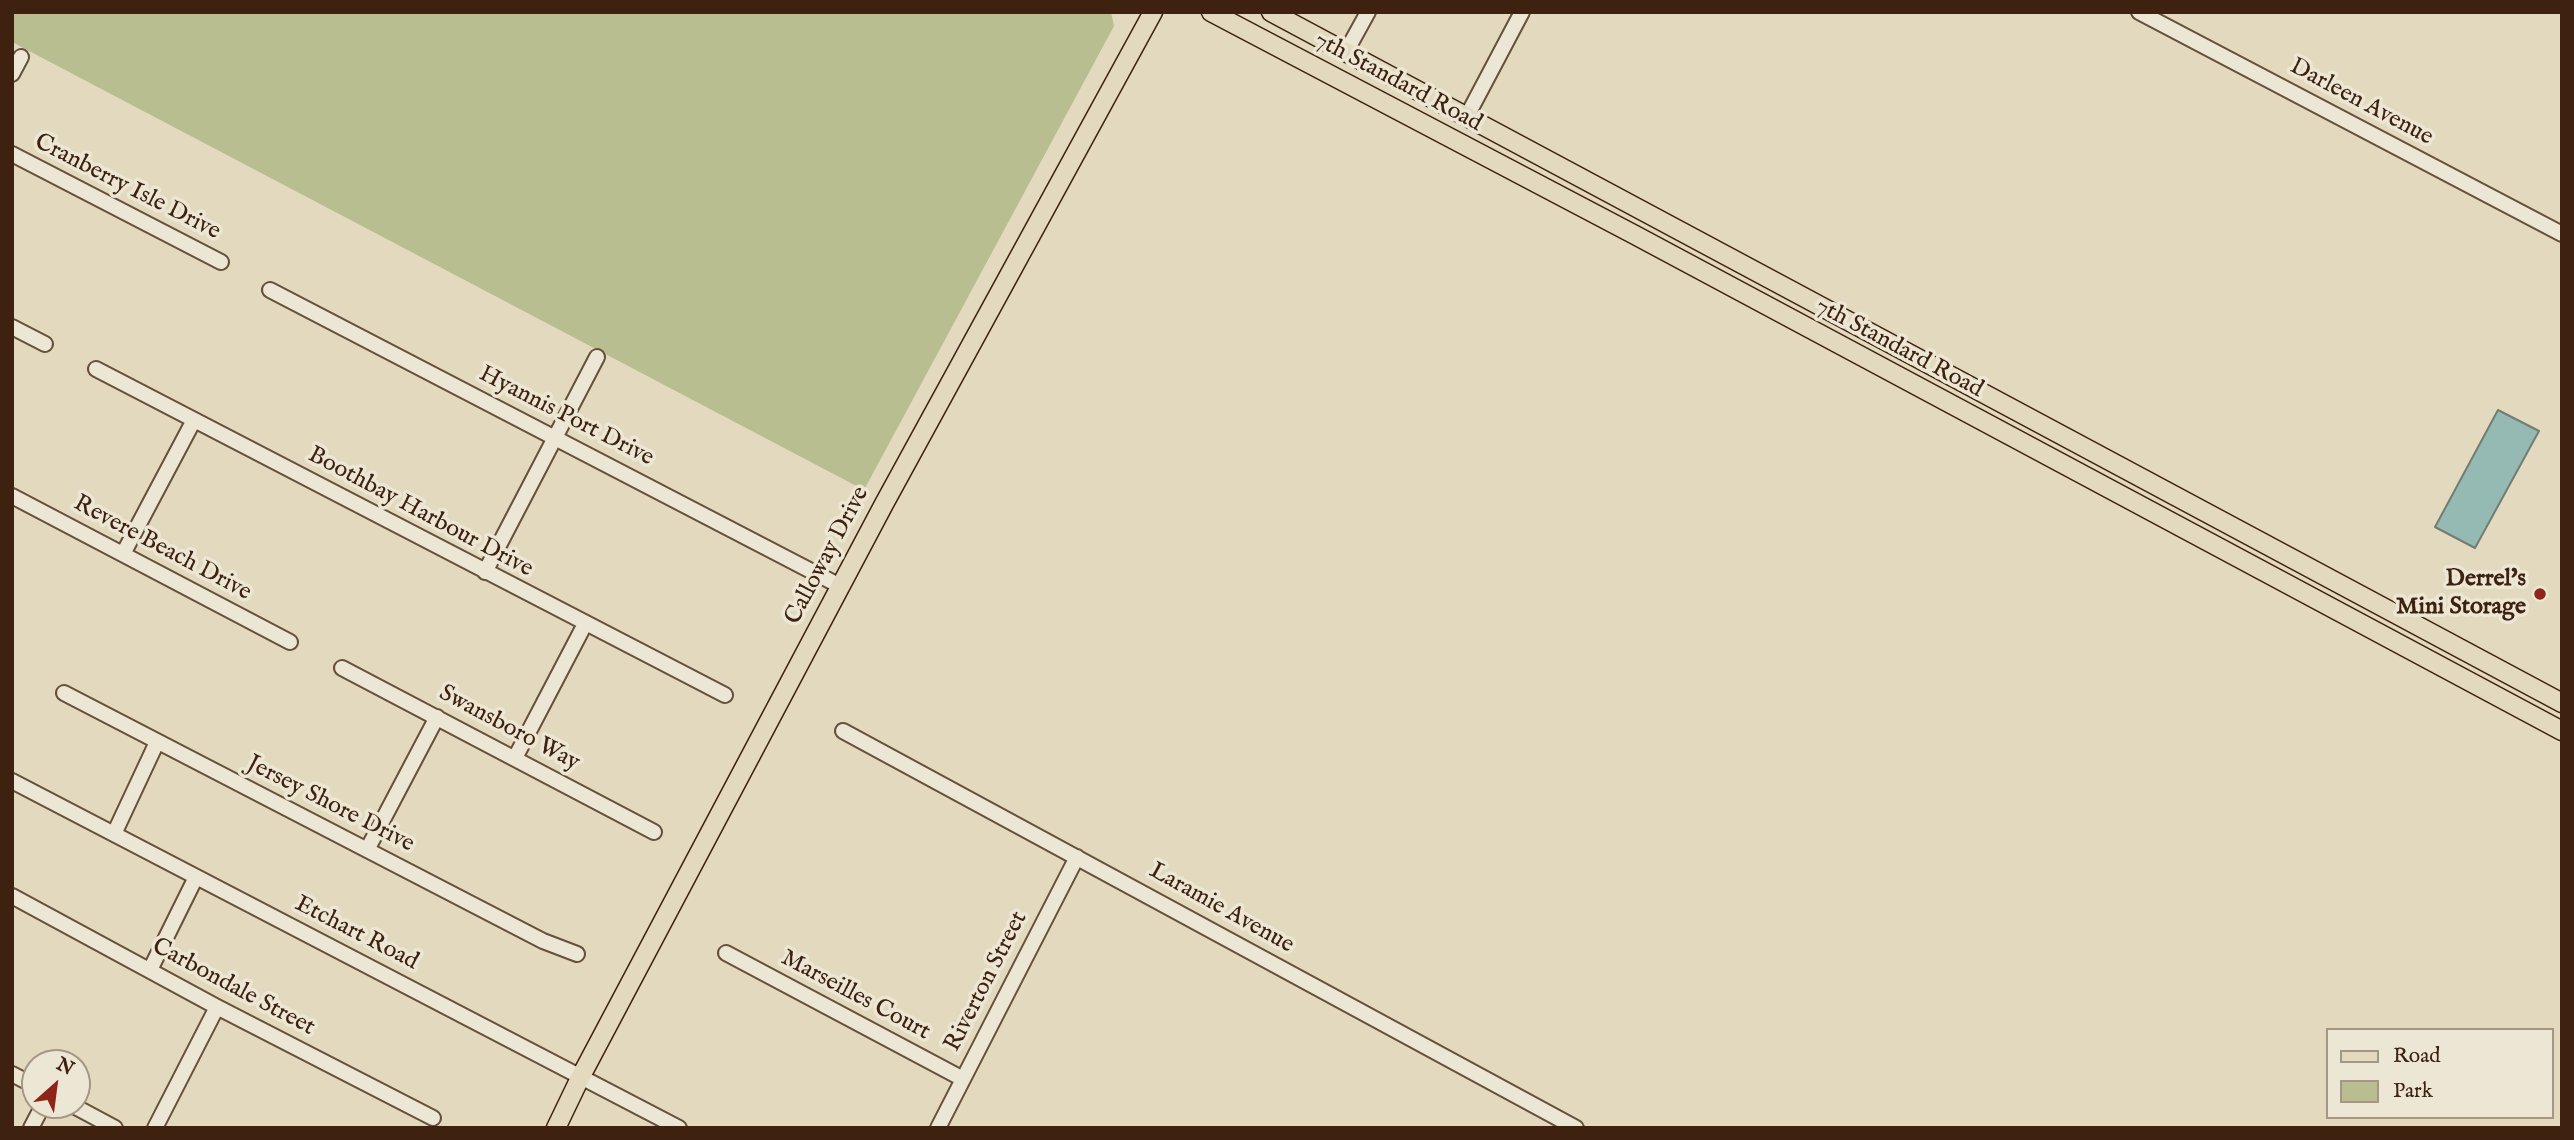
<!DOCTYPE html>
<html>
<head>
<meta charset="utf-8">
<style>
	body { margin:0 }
	#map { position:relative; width:2574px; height:1140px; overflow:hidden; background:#e2d9bf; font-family:"IM FELL English",serif }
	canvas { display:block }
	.frame { position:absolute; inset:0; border:14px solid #3e210e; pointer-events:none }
	.legend { position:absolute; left:2326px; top:1028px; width:228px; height:91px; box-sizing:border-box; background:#ece6d5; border:2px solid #a69785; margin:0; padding:9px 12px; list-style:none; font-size:21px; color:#3e210e }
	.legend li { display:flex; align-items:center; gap:14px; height:35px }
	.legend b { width:35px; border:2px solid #a69785 }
	.north { position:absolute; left:21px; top:1049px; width:70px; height:70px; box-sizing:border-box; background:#ece6d5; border:2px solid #a69785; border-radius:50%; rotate:28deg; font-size:19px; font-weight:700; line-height:28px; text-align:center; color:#3e210e }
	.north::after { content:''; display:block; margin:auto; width:24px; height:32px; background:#8f2418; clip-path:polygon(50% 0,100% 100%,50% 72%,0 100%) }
</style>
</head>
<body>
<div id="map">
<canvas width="2574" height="1140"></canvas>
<div class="frame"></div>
<ul class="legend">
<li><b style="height:9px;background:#e2d9bf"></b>Road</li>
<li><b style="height:19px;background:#b8be8f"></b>Park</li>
</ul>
<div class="north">N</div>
</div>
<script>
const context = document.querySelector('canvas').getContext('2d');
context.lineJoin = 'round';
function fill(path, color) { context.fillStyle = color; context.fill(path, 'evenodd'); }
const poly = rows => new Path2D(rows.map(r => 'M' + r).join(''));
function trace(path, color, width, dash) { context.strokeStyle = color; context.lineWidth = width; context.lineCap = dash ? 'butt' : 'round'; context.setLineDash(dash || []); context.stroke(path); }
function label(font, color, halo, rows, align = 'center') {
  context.font = font + ' "IM FELL English",serif'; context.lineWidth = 7; context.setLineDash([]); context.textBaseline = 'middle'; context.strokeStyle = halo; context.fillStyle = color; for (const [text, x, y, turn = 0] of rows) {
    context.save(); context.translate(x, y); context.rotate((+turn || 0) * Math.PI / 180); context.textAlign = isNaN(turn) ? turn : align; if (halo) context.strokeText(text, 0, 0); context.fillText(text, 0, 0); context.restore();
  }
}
fill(poly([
	[12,12,1111,12,1114,26,864,490,12,42]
]), '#b8be8f');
const water = poly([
	[2498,410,2539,431,2475,548,2435,527,2498,410]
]);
fill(water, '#95bab4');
trace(water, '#727d72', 2);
const minor = poly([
	[2139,12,2562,234],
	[1346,52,1368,12],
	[12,74,21,57],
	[1466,118,1522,12],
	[12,154,221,262],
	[270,290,840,586],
	[12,327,45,344],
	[96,369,725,695],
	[12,496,290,642],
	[123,554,194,420],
	[485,572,597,357],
	[342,668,654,832],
	[64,693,543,941,577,954],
	[843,731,1576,1128],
	[515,758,585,624],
	[12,781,679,1128],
	[114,834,157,742],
	[367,850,437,717],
	[12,896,217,1007,433,1118],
	[726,953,963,1079],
	[150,970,196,877],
	[12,1074,35,1086],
	[72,1105,115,1128],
	[31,1128,43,1105],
	[155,1128,217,1007],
	[938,1128,1077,857]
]);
const major = poly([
	[1211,12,1635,235,2562,731],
	[1271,12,2562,703],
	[556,1128,581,1076,884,504,1153,12]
]);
trace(minor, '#674f3a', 18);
trace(major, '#3e210e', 21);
trace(minor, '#ece6d5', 14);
trace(major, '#e2d9bf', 18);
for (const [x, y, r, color] of [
	[2540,594,7,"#8f2418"]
]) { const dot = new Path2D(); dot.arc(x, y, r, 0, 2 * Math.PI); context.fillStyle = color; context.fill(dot); trace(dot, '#ece6d5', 2.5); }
label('24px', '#3e210e', '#ece6d5', [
	["7th Standard Road",1398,83,28],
	["Darleen Avenue",2361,103,28],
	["Cranberry Isle Drive",127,188,27],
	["7th Standard Road",1899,349,28],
	["Hyannis Port Drive",566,417,27],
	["Boothbay Harbour Drive",420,513,28],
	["Revere Beach Drive",162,549,28],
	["Calloway Drive",828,556,-62],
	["Swansboro Way",509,729,28],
	["Jersey Shore Drive",330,805,27],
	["Laramie Avenue",1221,909,29],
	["Etchart Road",356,934,27],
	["Riverton Street",987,982,-63],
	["Carbondale Street",233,988,28],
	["Marseilles Court",855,996,28]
]);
label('bold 24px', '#3e210e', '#ece6d5', [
	["Derrel's",2526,580],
	["Mini Storage",2526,608]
], 'right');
</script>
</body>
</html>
